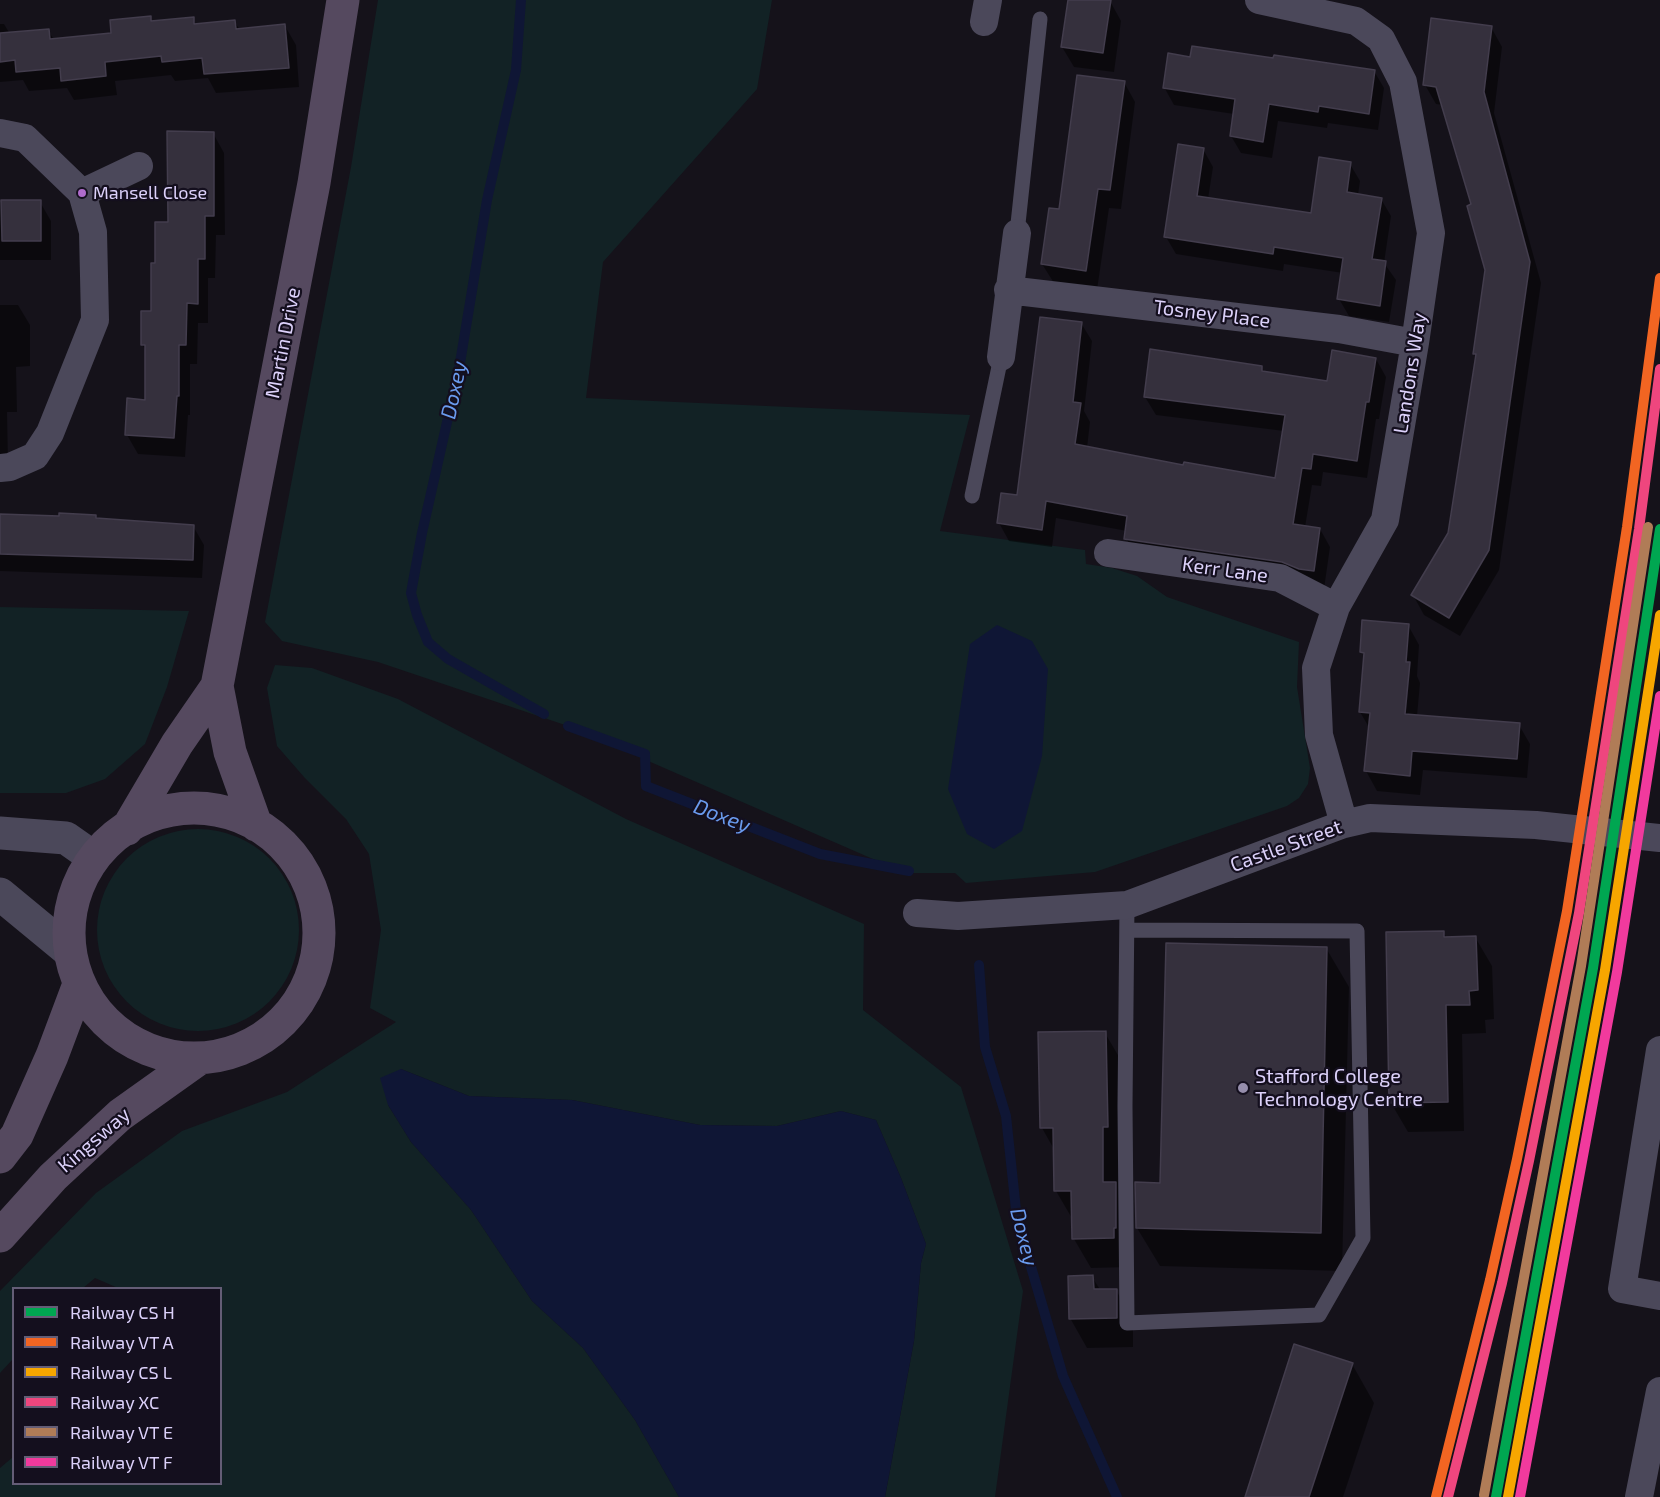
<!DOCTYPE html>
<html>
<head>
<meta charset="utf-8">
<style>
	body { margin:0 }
	#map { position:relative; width:1660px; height:1497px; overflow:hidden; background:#15121a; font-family:"Exo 2",sans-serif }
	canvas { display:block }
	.legend { position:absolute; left:12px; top:1287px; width:210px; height:198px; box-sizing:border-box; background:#140f1e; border:2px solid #645d76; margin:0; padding:8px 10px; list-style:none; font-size:18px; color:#dcd1fa }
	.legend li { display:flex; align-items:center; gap:12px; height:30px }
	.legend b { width:30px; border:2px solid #645d76 }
</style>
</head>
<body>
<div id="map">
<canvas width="1660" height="1497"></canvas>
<ul class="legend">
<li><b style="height:8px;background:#00a651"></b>Railway CS H</li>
<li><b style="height:8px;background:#f26522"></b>Railway VT A</li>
<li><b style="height:8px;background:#f7a600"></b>Railway CS L</li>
<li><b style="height:8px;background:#ef467e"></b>Railway XC</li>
<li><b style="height:8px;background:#b07c57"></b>Railway VT E</li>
<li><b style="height:8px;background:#f13a9d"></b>Railway VT F</li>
</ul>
</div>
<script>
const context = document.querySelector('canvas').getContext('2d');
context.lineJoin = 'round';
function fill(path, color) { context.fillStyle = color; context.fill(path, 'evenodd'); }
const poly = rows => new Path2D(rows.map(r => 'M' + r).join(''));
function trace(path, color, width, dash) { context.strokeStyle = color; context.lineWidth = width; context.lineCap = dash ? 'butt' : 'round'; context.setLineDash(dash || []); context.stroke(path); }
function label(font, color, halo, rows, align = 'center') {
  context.font = font + ' "Exo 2",sans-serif'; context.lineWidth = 4.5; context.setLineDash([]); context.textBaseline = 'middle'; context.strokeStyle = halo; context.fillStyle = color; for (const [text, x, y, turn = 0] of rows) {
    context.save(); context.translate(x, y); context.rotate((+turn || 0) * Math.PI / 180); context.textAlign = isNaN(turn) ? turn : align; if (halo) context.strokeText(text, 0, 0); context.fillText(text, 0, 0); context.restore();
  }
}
fill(poly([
	[378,0,772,0,757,89,603,262,586,398,970,415,940,531,1085,550,1086,564,1112,568,1137,576,1167,597,1299,642,1297,687,1310,768,1308,784,1299,798,1287,806,1095,872,966,883,955,873,905,873,568,726,378,662,282,641,265,622,351,167],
	[0,607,189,611,167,687,145,744,105,779,66,793,0,793],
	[275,665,312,668,398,699,626,819,864,924,863,1010,961,1087,1023,1291,995,1497,885,1497,914,1341,921,1263,926,1244,901,1178,876,1120,841,1111,777,1126,700,1125,572,1100,469,1096,401,1069,388,1105,411,1142,471,1210,532,1301,583,1348,635,1420,679,1497,0,1497,0,1468,13,1457,14,1484,220,1484,220,1288,118,1288,95,1278,83,1288,14,1288,13,1359,0,1373,0,1291,96,1193,182,1131,287,1092,396,1022,370,1008,381,930,369,854,346,819,304,777,277,746,267,688],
	'97 930a101 101 0 1 1 202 0a101 101 0 1 1-202 0Z'
]), '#122225');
fill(poly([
	[997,625,1032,641,1048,669,1042,756,1022,831,994,849,967,834,948,789,970,644],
	[401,1069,469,1096,572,1100,700,1125,777,1126,841,1111,876,1120,901,1178,926,1244,921,1263,914,1341,885,1497,679,1497,635,1420,583,1348,532,1301,471,1210,411,1142,388,1105,380,1078]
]), '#0f1635');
fill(poly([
	[1069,0,1110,1,1121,21,1114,72,1074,67,1062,47],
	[150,18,153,23,193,19,196,25,234,21,240,30,285,26,296,45,299,87,216,93,208,78,175,81,171,75,115,81,117,95,74,100,67,88,29,91,23,80,0,82,0,24,4,24,10,34,48,30,54,40,113,34],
	[1491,27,1502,47,1494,113,1541,283,1499,570,1460,636,1424,615,1413,595,1449,534,1477,358,1474,354,1486,270,1473,206,1443,105,1436,104,1425,85],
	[1192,58,1374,71,1384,88,1378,130,1328,123,1327,128,1278,121,1272,158,1241,153,1231,136,1234,114,1174,105,1164,87],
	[1124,82,1135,102,1121,209,1109,208,1097,290,1054,283,1042,264,1060,211],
	[213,133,224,153,225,235,216,235,215,278,208,278,208,323,198,323,197,364,190,364,190,415,188,415,185,457,138,454,127,435,146,401,146,351,142,344,152,313,156,265,169,224],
	[1203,149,1213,167,1208,199,1312,215,1350,164,1360,181,1358,195,1381,199,1391,216,1384,263,1396,280,1389,322,1349,316,1339,299,1343,273,1284,264,1283,271,1176,254,1166,237],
	[0,202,40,202,51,221,51,260,0,260],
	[0,305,18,305,30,325,30,366,16,367,17,412,7,412,8,462,0,462],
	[1081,323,1092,341,1084,411,1090,422,1087,448,1185,466,1276,480,1284,431,1156,415,1145,397,1261,367,1265,372,1329,383,1376,359,1386,377,1379,419,1376,419,1367,478,1323,472,1321,486,1312,485,1305,527,1320,529,1330,547,1324,589,1136,556,1126,538,1127,531,1056,518,1052,547,1009,541,999,523,1018,497],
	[0,514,61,518,96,516,98,520,193,526,204,545,202,578,0,571],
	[1408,625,1419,645,1417,676,1420,683,1417,716,1519,725,1530,744,1527,778,1423,770,1420,795,1377,791,1366,771,1370,729,1360,712,1365,658,1362,652],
	[1443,932,1447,938,1475,937,1492,966,1494,1019,1485,1020,1486,1033,1462,1034,1464,1131,1408,1132,1391,1103],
	[1326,948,1349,987,1342,1271,1160,1266,1137,1228,1162,1184],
	[1105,1033,1122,1062,1130,1267,1091,1268,1074,1239,1073,1220,1056,1191,1055,1151,1042,1128],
	[1092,1277,1101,1291,1116,1290,1133,1320,1133,1347,1087,1348,1070,1318],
	[1352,1364,1374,1403,1343,1497,1246,1497]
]), '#0007');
trace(poly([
	[521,0,516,70,487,200,459,369,422,533,411,593,417,615,428,642,448,659,544,714],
	[568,726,645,754,646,786,820,854,909,871],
	[979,965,985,1047,1006,1116,1017,1219,1063,1376,1117,1497]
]), '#0f1635', 10);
const building = poly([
	[1068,0,1111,0,1103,53,1061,47,1068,0],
	[151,16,151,21,194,17,194,24,235,20,236,29,285,24,289,68,204,74,202,58,162,62,161,56,105,62,106,76,61,81,60,68,16,72,15,60,0,62,0,33,49,29,50,39,111,33,110,20,151,16],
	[1431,18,1492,26,1484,92,1530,262,1489,550,1449,618,1411,595,1448,533,1476,354,1473,354,1485,270,1467,206,1471,204,1436,87,1423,85,1431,18],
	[1192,46,1273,58,1274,55,1375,70,1369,114,1319,106,1318,112,1269,104,1263,142,1230,136,1235,99,1163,88,1168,53,1190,57,1192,46],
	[1077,75,1125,81,1110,190,1098,189,1086,271,1041,264,1049,208,1059,209,1077,75],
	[167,131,214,132,214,216,205,216,205,259,198,259,198,304,187,303,186,345,179,345,179,396,177,396,174,438,125,435,127,398,145,400,145,345,141,345,141,311,151,311,151,263,155,263,155,222,168,222,167,131],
	[1178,144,1204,148,1197,196,1311,213,1319,157,1351,162,1347,192,1382,198,1372,259,1386,261,1380,306,1337,299,1343,258,1274,247,1273,254,1164,237,1178,144],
	[1,200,41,200,41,241,2,241,1,200],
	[1040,317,1082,322,1073,402,1081,403,1075,444,1183,465,1184,462,1275,478,1285,415,1144,397,1150,349,1262,366,1262,371,1327,381,1332,350,1376,358,1369,402,1366,402,1357,461,1313,454,1311,469,1302,468,1293,524,1320,528,1314,571,1299,569,1282,562,1124,539,1127,516,1046,501,1042,530,997,523,1001,493,1017,495,1040,317],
	[59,513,96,515,96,518,194,525,193,560,0,554,0,514,59,516,59,513],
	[1362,620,1409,624,1406,662,1410,662,1405,714,1520,723,1517,759,1412,751,1410,776,1364,771,1370,713,1359,712,1364,653,1360,652,1362,620],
	[1444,931,1444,937,1476,936,1478,990,1469,991,1470,1005,1446,1005,1448,1102,1389,1103,1386,932,1444,931],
	[1166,943,1327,947,1321,1233,1136,1228,1135,1182,1160,1183,1166,943],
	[1106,1031,1108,1127,1103,1127,1103,1182,1116,1182,1116,1228,1114,1228,1114,1238,1072,1239,1071,1191,1054,1191,1053,1128,1040,1128,1038,1032,1106,1031],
	[1093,1275,1094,1289,1117,1289,1117,1318,1069,1319,1068,1276,1093,1275],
	[1294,1344,1353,1363,1309,1497,1245,1497,1294,1344]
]);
fill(building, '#35303d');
trace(building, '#433d4d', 1.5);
trace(poly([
	[1017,233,1040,19],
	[972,496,1001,357],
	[1127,930,1357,931,1363,1238,1319,1315,1127,1323,1125,1106,1127,905]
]), '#4b485a', 15);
trace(poly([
	[1259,0,1356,21,1381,39,1403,82,1431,233,1415,343,1385,520,1336,607,1316,668,1319,735,1344,824],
	[984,22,988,0],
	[0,133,25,138,82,193,93,232,95,320,50,433,35,456,10,467,0,468],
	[82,193,139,166],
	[1008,290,1339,329,1415,343],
	[1001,357,1017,233],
	[1108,553,1280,578,1336,607],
	[917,913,958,916,1127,905,1344,824,1370,818,1536,825,1660,838],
	[1660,1050,1622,1289,1660,1296],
	[1639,1497,1660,1391]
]), '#4b485a', 28);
trace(poly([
	[0,833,66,838,93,857],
	[0,894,69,951]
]), '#4b485a', 33);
trace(poly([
	'69 933a125 125 0 1 1 250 0a125 125 0 1 1-250 0Z',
	[256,825,230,752,217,686,314,183,343,0],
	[127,829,177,744,217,686],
	[0,1157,17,1135,52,1056,79,984],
	[0,1236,53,1177,120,1115,200,1058]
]), '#55495f', 33);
trace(poly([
	[1496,1497,1593,968,1660,529]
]), '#00a651', 10);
trace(poly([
	[1436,1497,1490,1280,1517,1159,1567,911,1627,527,1660,278]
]), '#f26522', 10);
trace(poly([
	[1508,1497,1605,970,1660,615]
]), '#f7a600', 10);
trace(poly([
	[1448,1497,1502,1283,1529,1161,1579,913,1639,529,1660,369]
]), '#ef467e', 10);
trace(poly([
	[1484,1495,1581,966,1648,527]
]), '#b07c57', 10);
trace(poly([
	[1520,1497,1617,972,1660,696]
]), '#f13a9d', 10);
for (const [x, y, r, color] of [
	[82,193,5,"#b06ccc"],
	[1243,1088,6,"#968eac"]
]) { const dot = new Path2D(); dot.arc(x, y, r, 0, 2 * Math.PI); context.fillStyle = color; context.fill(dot); trace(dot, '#140f1e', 2); }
label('18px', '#dcd1fa', '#140f1e', [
	["Mansell Close",93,193]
], 'left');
label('20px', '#dcd1fa', '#140f1e', [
	["Tosney Place",1212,314,7],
	["Martin Drive",283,343,-79],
	["Landons Way",1410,373,-81],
	["Kerr Lane",1225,570,8],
	["Castle Street",1286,846,-20],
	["Kingsway",94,1140,-41]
]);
label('20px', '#dcd1fa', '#140f1e', [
	["Stafford College",1255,1076],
	["Technology Centre",1255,1099]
], 'left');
label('italic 21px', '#6a9bef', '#140f1e', [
	["Doxey",454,390,-78],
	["Doxey",722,816,21],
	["Doxey",1024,1237,76]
]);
</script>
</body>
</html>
